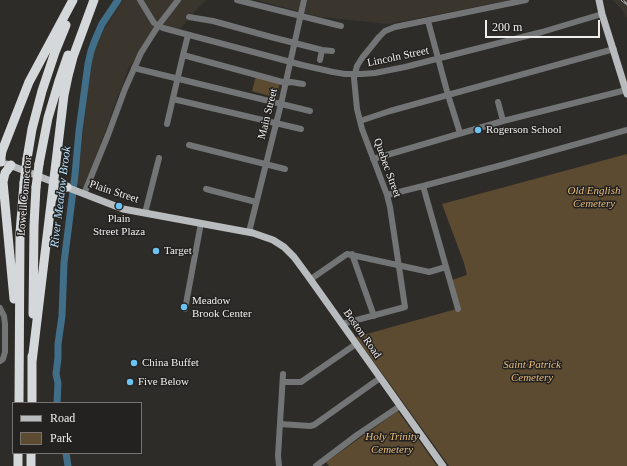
<!DOCTYPE html>
<html>
<head>
<meta charset="utf-8">
<style>
	body { margin:0 }
	#map { position:relative; width:627px; height:466px; overflow:hidden; background:#2e2c29; font-family:Georgia,serif }
	canvas { display:block }
	.legend { position:absolute; left:12px; top:402px; width:130px; height:52px; box-sizing:border-box; background:#242220; border:1px solid #757472; margin:0; padding:5px 7px; list-style:none; font-size:12px; color:#efeeec }
	.legend li { display:flex; align-items:center; gap:8px; height:20px }
	.legend b { width:20px; border:1px solid #757472 }
	.scale { position:absolute; left:485px; top:20px; width:115px; height:18px; box-sizing:border-box; border:2px solid #efeeec; border-top:0; padding-left:5px; font-size:12px; line-height:14px; white-space:nowrap; color:#efeeec; -webkit-text-stroke:3px #242220; paint-order:stroke }
</style>
</head>
<body>
<div id="map">
<canvas width="627" height="466"></canvas>
<ul class="legend">
<li><b style="height:5px;background:#b9bcbe"></b>Road</li>
<li><b style="height:11px;background:#5c4b31"></b>Park</li>
</ul>
<div class="scale">200 m</div>
</div>
<script>
const context = document.querySelector('canvas').getContext('2d');
context.lineJoin = 'round';
function fill(path, color) { context.fillStyle = color; context.fill(path, 'evenodd'); }
const poly = rows => new Path2D(rows.map(r => 'M' + r).join(''));
function trace(path, color, width, dash) { context.strokeStyle = color; context.lineWidth = width; context.lineCap = dash ? 'butt' : 'round'; context.setLineDash(dash || []); context.stroke(path); }
function label(font, color, halo, rows, align = 'center') {
  context.font = font + ' Georgia,serif'; context.lineWidth = 3; context.setLineDash([]); context.textBaseline = 'middle'; context.strokeStyle = halo; context.fillStyle = color; for (const [text, x, y, turn = 0] of rows) {
    context.save(); context.translate(x, y); context.rotate((+turn || 0) * Math.PI / 180); context.textAlign = isNaN(turn) ? turn : align; if (halo) context.strokeText(text, 0, 0); context.fillText(text, 0, 0); context.restore();
  }
}
fill(poly([
	[123,0,206,0,195,11,180,29,160,31,129,67,84,188,77,184,91,64,98,39],
	[256,0,510,0,389,24,320,17],
	[612,0,627,0,627,18,620,7]
]), '#3a352d');
fill(poly([
	[256,76,280,82,277,98,252,91],
	[627,154,627,466,449,466,356,337,460,308,452,280,467,275,464,263,442,204],
	[398,411,437,466,329,466,326,462]
]), '#5c4b31');
trace(poly([
	[57,403,58,383,56,374,58,358,58,344,62,316,64,263,75,175,79,131,88,64,91,51,95,40,102,24,118,0],
	[66,453,68,466]
]), '#416f89', 7);
trace(poly([
	[140,0,154,23,163,28,302,65,333,72],
	[237,0,341,26],
	[189,17,213,21,271,37,322,50,332,51],
	[428,21,448,95,460,133],
	[183,55,286,83,291,82,303,84],
	[320,60,322,50],
	[134,68,310,111],
	[361,74,375,73,405,67,542,32,602,14],
	[173,99,301,129],
	[498,102,503,121],
	[360,121,390,111,614,49],
	[167,124,183,55,188,35],
	[189,145,285,169],
	[373,159,503,121,626,90],
	[423,186,458,309],
	[206,189,256,202],
	[84,194,108,135,125,89,141,53,158,26,178,0],
	[387,195,423,186,502,165,627,130],
	[145,213,159,158],
	[249,232,281,104,304,0],
	[352,254,374,316],
	[311,279,347,254,425,271,429,272,446,267],
	[0,308,4,316,5,324,5,352,3,359,0,361],
	[185,309,201,223],
	[342,324,405,307,390,207,387,195,362,129,357,109,354,78,357,66,362,58,379,37,385,31,395,27,526,0],
	[283,382,301,382,356,344],
	[280,424,310,426,314,425,380,378],
	[279,466,278,456,283,374],
	[316,466,357,435,400,406]
]), '#727475', 6);
trace(poly([
	[599,0,602,14,627,94],
	[7,164,123,209,253,233,273,240,284,247,294,257,308,276,443,466]
]), '#b9bcbe', 7);
trace(poly([
	[27,159,32,129,42,91,55,52,66,25],
	[1,162,1,157,2,151,29,82,73,0],
	[39,164,48,118,59,81,68,55],
	[11,165,5,173,3,182,14,299],
	[52,199,55,193,60,189,67,187],
	[33,314,34,225,36,187],
	[32,362,64,95,68,76,73,57,94,0],
	[19,403,20,233,24,183],
	[32,403,32,356],
	[18,466,18,453],
	[31,466,31,453]
]), '#d4d8da', 9);
const rail = poly([
	[622,0,627,4]
]);
trace(rail, '#9d9b99', 2.5);
trace(rail, '#242220', 1, [3]);
trace(poly([
	[333,72,345,74,361,74]
]), '#727475', 6);
trace(poly([
	[24,183,27,159],
	[36,187,39,164]
]), '#d4d8da', 9);
for (const [x, y, r, color] of [
	[478,130,4,"#6cc3f2"],
	[119,206,4,"#6cc3f2"],
	[156,251,4,"#6cc3f2"],
	[184,307,4,"#6cc3f2"],
	[134,363,4,"#6cc3f2"],
	[130,382,4,"#6cc3f2"]
]) { const dot = new Path2D(); dot.arc(x, y, r, 0, 2 * Math.PI); context.fillStyle = color; context.fill(dot); trace(dot, '#242220', 1.5); }
label('11px', '#efeeec', '#242220', [
	["Lincoln Street",398,57,-12],
	["Main Street",268,114,-76],
	["Quebec Street",387,168,70],
	["Plain Street",114,192,18],
	["Lowell Connector",25,196,-85],
	["Boston Road",362,334,55]
]);
label('11px', '#efeeec', '#242220', [
	["Rogerson School",486,130],
	["Plain",119,219,"center"],
	["Street Plaza",119,232,"center"],
	["Target",164,251],
	["Meadow",192,301],
	["Brook Center",192,314],
	["China Buffet",142,363],
	["Five Below",138,382]
], 'left');
label('italic 11px', '#e6bb7b', '#242220', [
	["Old English",594,191],
	["Cemetery",594,204],
	["Saint Patrick",532,365],
	["Cemetery",532,378],
	["Holy Trinity",392,437],
	["Cemetery",392,450]
]);
label('italic 12px', '#b5e0fa', '#242220', [
	["River Meadow Brook",61,197,-83]
]);
</script>
</body>
</html>
